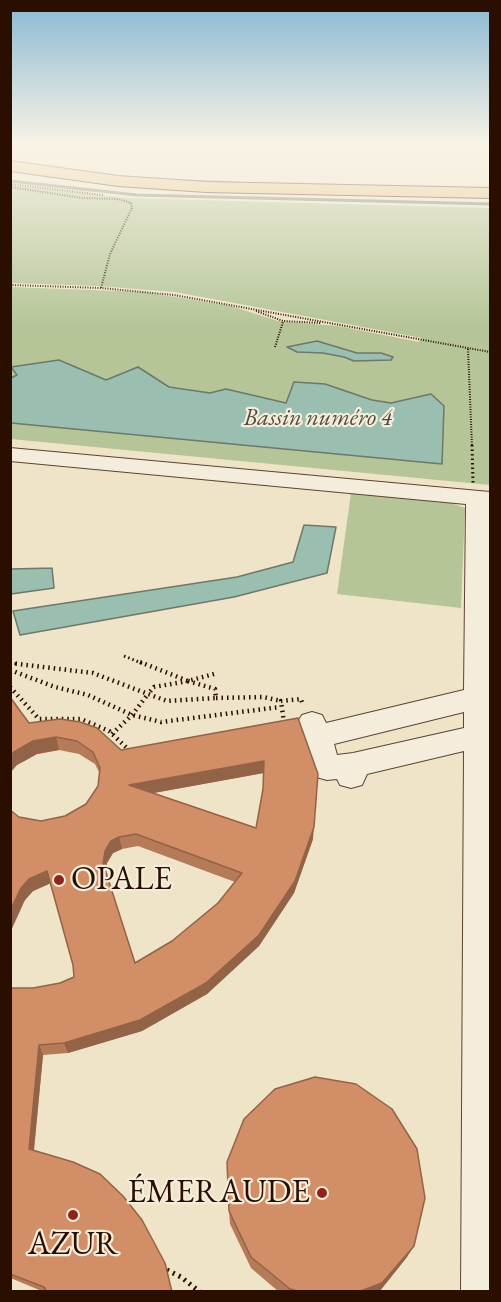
<!DOCTYPE html>
<html>
<head>
<meta charset="utf-8">
<style>
	body { margin:0 }
	#map { position:relative; width:501px; height:1302px; overflow:hidden; background:#efe4c7; font-family:"EB Garamond",serif }
	canvas { display:block }
	.frame { position:absolute; inset:0; border:12px solid #2a0e00; pointer-events:none }
</style>
</head>
<body>
<div id="map">
<canvas width="501" height="1302"></canvas>
<div class="frame"></div>
</div>
<script>
const context = document.querySelector('canvas').getContext('2d');
context.lineJoin = 'round';
function fill(path, color) { context.fillStyle = color; context.fill(path, 'evenodd'); }
const poly = rows => new Path2D(rows.map(r => 'M' + r).join(''));
function trace(path, color, width, dash) { context.strokeStyle = color; context.lineWidth = width; context.lineCap = dash ? 'butt' : 'round'; context.setLineDash(dash || []); context.stroke(path); }
function label(font, color, halo, rows, align = 'center') {
  context.font = font + ' "EB Garamond",serif'; context.lineWidth = 4.5; context.setLineDash([]); context.textBaseline = 'middle'; context.strokeStyle = halo; context.fillStyle = color; for (const [text, x, y, turn = 0] of rows) {
    context.save(); context.translate(x, y); context.rotate((+turn || 0) * Math.PI / 180); context.textAlign = isNaN(turn) ? turn : align; if (halo) context.strokeText(text, 0, 0); context.fillText(text, 0, 0); context.restore();
  }
}
fill(poly([
	[11,185,127,198,490,208,490,485,11,439,11,287,145,292,231,306,278,321,338,326,419,342,422,338,175,292,98,286,11,283],
	[351,493,448,502,465,508,461,608,337,594]
]), '#b5c598');
const water = poly([
	[317,341,357,353,381,353,393,357,391,360,354,361,344,357,323,353,297,352,287,347,317,341],
	[59,360,106,380,138,367,169,387,210,393,226,389,286,403,294,382,325,384,372,400,391,403,431,394,444,406,442,464,11,423,11,378,17,375,11,367,59,360],
	[304,525,336,527,327,573,234,597,20,635,13,611,237,577,293,562,304,525],
	[52,568,54,588,11,594,11,569,52,568]
]);
fill(water, '#9abfb0');
trace(water, '#6d786a', 1.5);
trace(poly([
	[10,181,137,195,490,204],
	[187,181,240,183]
]), '#6d786a', 3);
const minor = poly([
	[10,448,490,492,490,506,489,506,490,1292,461,1292,464,751,367,774,362,785,351,788,340,785,337,779,327,780,316,777,297,723,302,715,312,712,322,715,326,723,464,690,466,504,10,461,10,448],
	[464,712,464,728,353,753,337,755,334,744,464,712]
]);
const major = poly([
	[10,161,118,176,206,182,490,188,490,198,206,192,118,186,10,171,10,161]
]);
trace(minor, '#5b4432', 2);
trace(major, '#2a0e00', 2);
trace(poly([
	[10,184,103,195],
	[10,187,82,198,118,199,131,203,132,208,110,254,101,288],
	[10,285,101,288,174,295,490,352],
	[256,311,283,321,321,323],
	[275,347,283,322],
	[468,349,472,446]
]), '#2a0e00', 2, [1, 1.5]);
trace(poly([
	[472,445,473,483],
	[124,656,144,664],
	[10,663,17,664]
]), '#2a0e00', 3, [1.5, 3]);
trace(poly([
	[140,662,188,681,214,674],
	[10,663,93,673,148,694],
	[10,670,55,687,88,695,132,715,161,722,280,707],
	[188,681,215,689,216,698,167,701,148,694,154,687,188,681],
	[10,687,39,719,81,719,109,731,129,750],
	[216,698,263,697,281,701],
	[284,723,281,701,301,699,303,705],
	[112,734,132,715,148,694]
]), '#2a0e00', 4.5, [1.5, 4]);
trace(poly([
	[167,1270,181,1277,200,1292]
]), '#2a0e00', 5, [2, 4.5]);
fill(minor, '#f5eddb');
fill(major, '#e8c284');
fill(poly([
	[298,718,313,839,294,893,259,946,207,994,142,1031,68,1053,43,1055,34,1151,172,1292,44,1292,13,1279,10,1279,10,988,33,988,60,983,74,977,73,965,51,883,33,891,25,900,19,817,41,821,65,816,86,804,98,786,100,774,95,764,79,754,59,750,37,754,17,765,29,723,121,750],
	[263,773,263,789,256,828,154,793],
	[138,846,235,882,218,903,172,941,135,963,106,872,107,863,113,853,122,849],
	[229,1211,407,1257,379,1292,279,1292,251,1268,230,1224]
]), '#b57a58');
fill(poly([
	[56,737,59,750,37,754,17,765,10,773,10,756,14,752,33,741],
	[264,761,264,773,131,797,129,785],
	[314,827,313,839,294,893,259,946,207,994,142,1031,68,1053,64,1043],
	[119,837,122,849,113,853,107,863,106,875,103,863,105,851,111,841],
	[47,871,51,883,33,891,25,900,10,933,10,911,21,888,29,879],
	[39,1045,43,1055,33,1158,29,1149],
	[414,1246,407,1257,379,1292,358,1292]
]), '#936347');
const building = poly([
	[10,697,29,723,60,719,80,722,97,728,121,750,298,718,318,774,314,827,295,881,259,935,206,983,140,1020,64,1043,39,1045,29,1149,73,1162,100,1174,123,1196,142,1220,165,1263,172,1292,47,1292,44,1287,10,1274,10,988,33,988,60,983,74,977,73,965,47,871,29,879,21,888,10,911,10,810,19,817,41,821,65,816,86,804,98,786,100,768,93,752,77,741,56,737,33,741,14,752,10,756,10,697],
	[264,761,263,789,256,828,129,785,264,761],
	[136,834,242,873,218,903,172,941,135,963,103,863,105,851,111,841,119,837,136,834],
	[315,1077,356,1084,392,1109,417,1149,425,1198,414,1246,382,1283,358,1292,301,1292,290,1289,251,1257,229,1211,227,1162,244,1119,275,1089,315,1077]
]);
fill(building, '#d28e66');
trace(building, '#936347', 1.5);
const sky = context.createLinearGradient(0, 0, 0, 327);
sky.addColorStop(0, '#89b8d2');
sky.addColorStop(0.44, '#f8f3e6');
sky.addColorStop(1, '#f8f3e600');
context.fillStyle = sky;
context.fillRect(0, 0, 501, 327);
for (const [x, y, r, color] of [
	[59,880,6,"#8f2418"],
	[322,1193,6,"#8f2418"],
	[73,1215,6,"#8f2418"]
]) { const dot = new Path2D(); dot.arc(x, y, r, 0, 2 * Math.PI); context.fillStyle = color; context.fill(dot); trace(dot, '#f5eddb', 2); }
label('italic 24px', '#514c3e', '#f5eddb', [
	["Bassin numéro 4",318,418]
]);
label('33px', '#2a0e00', '#f5eddb', [
	["OPALE",71,880],
	["ÉMERAUDE",310,1193,"right"],
	["AZUR",73,1245,"center"]
], 'left');
</script>
</body>
</html>
